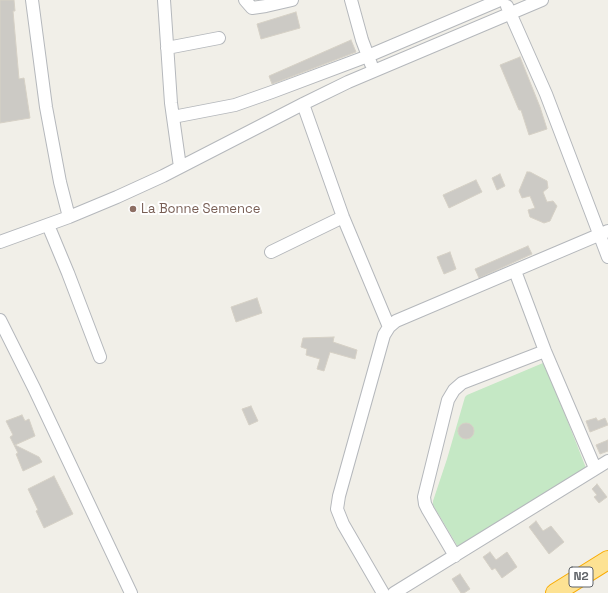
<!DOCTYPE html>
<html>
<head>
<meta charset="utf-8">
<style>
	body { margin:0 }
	canvas { display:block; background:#f1efe8 }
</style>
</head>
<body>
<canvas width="608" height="593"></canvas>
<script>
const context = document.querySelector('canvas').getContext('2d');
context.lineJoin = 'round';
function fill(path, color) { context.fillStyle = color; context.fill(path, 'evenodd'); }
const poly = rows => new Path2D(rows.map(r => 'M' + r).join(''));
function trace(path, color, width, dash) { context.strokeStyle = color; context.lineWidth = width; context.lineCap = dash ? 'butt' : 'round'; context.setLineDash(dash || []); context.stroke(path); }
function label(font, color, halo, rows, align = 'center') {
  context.font = font + ' "Space Grotesk",sans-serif'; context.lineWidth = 4; context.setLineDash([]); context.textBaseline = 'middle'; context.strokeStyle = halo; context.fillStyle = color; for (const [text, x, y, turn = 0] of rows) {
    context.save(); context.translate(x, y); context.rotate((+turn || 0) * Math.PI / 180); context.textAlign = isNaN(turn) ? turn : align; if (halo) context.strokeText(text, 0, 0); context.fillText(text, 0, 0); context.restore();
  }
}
fill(poly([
	[543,363,546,370,548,371,586,468,458,547,433,505,433,501,447,459,465,397,467,395]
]), '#c5e8c5');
const building = poly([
	[0,0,14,0,15,11,13,11,19,79,24,78,30,118,0,123,0,0],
	[296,12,300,28,261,39,257,24,296,12],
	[351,40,356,52,272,84,269,76,351,40],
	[520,57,540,107,547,129,529,135,521,110,519,110,500,65,520,57],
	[527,172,530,172,547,181,548,188,543,192,547,202,553,201,557,206,550,221,544,223,530,217,528,210,535,208,530,196,522,198,519,191,527,172],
	[500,174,505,186,497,190,492,178,500,174],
	[476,180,482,192,449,208,443,195,476,180],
	[528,246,532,254,479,278,475,269,528,246],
	[450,252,456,269,444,274,437,257,450,252],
	[257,298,262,313,236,322,231,307,257,298],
	[334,337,333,342,357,350,355,359,330,352,324,371,317,369,320,359,306,355,307,349,301,347,303,338,334,337],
	[251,406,258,421,249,425,242,409,251,406],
	[22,415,25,421,29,419,35,436,15,445,39,457,42,462,23,471,16,454,18,453,10,437,13,435,6,421,22,415],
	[596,418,598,421,605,418,608,425,590,432,586,421,596,418],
	'458 431a8 8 0 1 1 16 0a8 8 0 1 1-16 0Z',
	[608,440,608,451,600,454,596,445,608,440],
	[54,476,73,514,44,528,36,511,38,510,28,489,54,476],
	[597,484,607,497,599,503,594,497,597,495,592,489,597,484],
	[536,521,543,531,551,526,564,542,549,554,529,527,536,521],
	[490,552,496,560,507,552,517,567,502,578,495,568,492,570,483,557,490,552],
	[460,574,470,589,464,593,461,593,452,579,460,574]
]);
fill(building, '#cccac5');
trace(building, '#d6d1c6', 1);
const minor = poly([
	[32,0,46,107,60,182,69,217],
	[164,0,171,103,180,167],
	[245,0,252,8,266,6,292,0],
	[351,0,362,40,371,64],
	[507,6,546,94,608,257],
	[167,48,219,38],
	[303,104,343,217,389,327],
	[173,117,235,105,272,92,368,56,500,0],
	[48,225,68,273,100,357],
	[0,242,69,217,117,197,163,176,303,104,348,82,542,0],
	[271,252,343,217],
	[515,271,545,351,595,468],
	[0,320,34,388,131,593],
	[455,556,428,510,425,504,424,497,448,400,454,390,462,383,545,351],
	[383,593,343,524,337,509,339,496,384,335,389,327,396,321,608,231],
	[394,593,608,461]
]);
const highway = poly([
	[555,593,608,560]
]);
trace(minor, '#b5b8bc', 14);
trace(highway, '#f9ab00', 20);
trace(minor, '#fff', 12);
trace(highway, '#fde293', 18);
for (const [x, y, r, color] of [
	[133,209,4,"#8d6e63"]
]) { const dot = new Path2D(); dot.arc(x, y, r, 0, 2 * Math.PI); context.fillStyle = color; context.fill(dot); trace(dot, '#fff', 1.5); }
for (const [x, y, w] of [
	[581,577,24]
]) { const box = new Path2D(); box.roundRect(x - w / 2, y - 10, w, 20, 3); context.fillStyle = '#fff'; context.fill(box); trace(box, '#5f6368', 1); }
label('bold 12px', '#5f6368', null, [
	["N2",581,577]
]);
label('13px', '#785e54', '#fff', [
	["La Bonne Semence",141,209]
], 'left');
</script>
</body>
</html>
